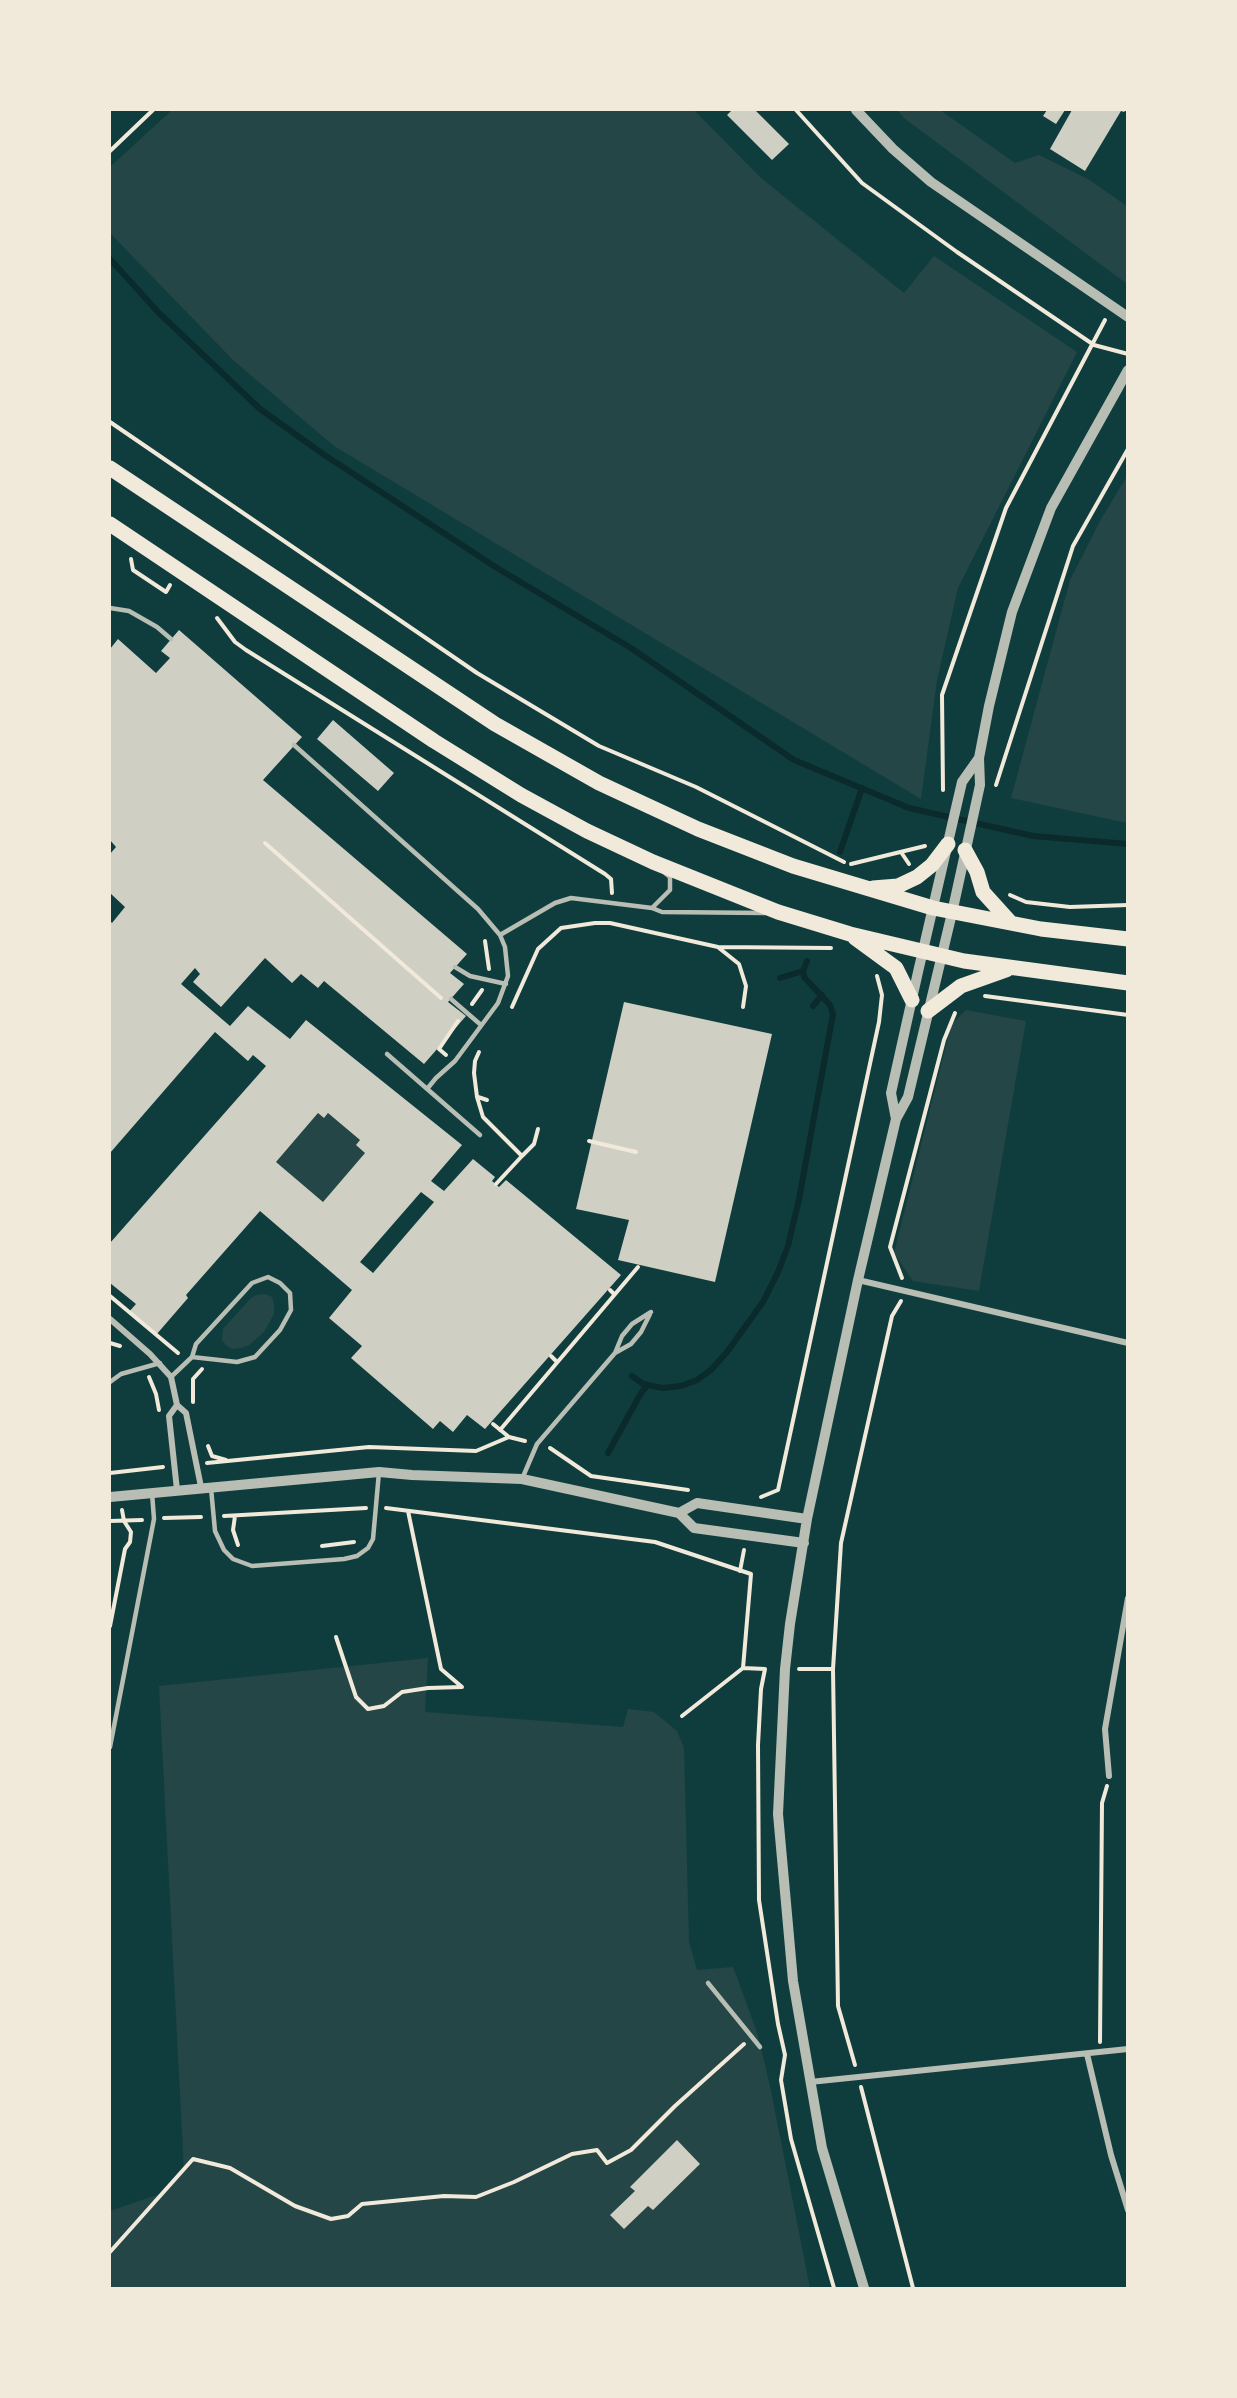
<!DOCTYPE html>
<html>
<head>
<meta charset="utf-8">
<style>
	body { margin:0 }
	#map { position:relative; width:1237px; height:2398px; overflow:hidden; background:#0f3d3e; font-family:Montserrat,sans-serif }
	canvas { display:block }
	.frame { position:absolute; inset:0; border:111px solid #f1e9da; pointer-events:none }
</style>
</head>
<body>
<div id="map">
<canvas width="1237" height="2398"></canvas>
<div class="frame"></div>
</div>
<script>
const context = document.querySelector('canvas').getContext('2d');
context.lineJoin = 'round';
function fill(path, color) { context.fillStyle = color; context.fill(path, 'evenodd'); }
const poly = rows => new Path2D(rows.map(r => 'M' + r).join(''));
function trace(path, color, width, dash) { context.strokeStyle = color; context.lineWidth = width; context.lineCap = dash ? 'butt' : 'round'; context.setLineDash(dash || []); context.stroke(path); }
fill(poly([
	[172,110,694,110,761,178,904,293,934,256,1077,352,958,588,937,680,921,799,334,446,233,360,110,233,110,167],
	[897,110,940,110,1015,163,1039,155,1088,179,1127,206,1127,284,904,118],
	[1127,476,1127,823,1011,798,1070,580,1100,521],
	[966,1010,1026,1021,979,1291,913,1281,894,1253,951,1025],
	[318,1113,324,1118,328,1113,360,1140,365,1153,323,1202,276,1162],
	[265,1294,272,1297,274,1305,274,1314,264,1332,249,1345,241,1348,232,1349,226,1345,222,1340,223,1329,250,1299,256,1295],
	[428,1658,425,1712,623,1727,628,1709,654,1712,677,1731,684,1748,689,1942,697,1970,733,1967,757,2032,770,2086,810,2288,110,2288,110,2211,160,2194,184,2172,159,1686]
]), '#244646');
trace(poly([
	[110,259,158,312,260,409,323,454,497,568,631,648,794,760,909,808,1033,836,1128,844],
	[840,852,862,788],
	[780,978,803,971],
	[813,1006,822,995],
	[632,1376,643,1384,663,1388,681,1386,697,1380,711,1370,727,1352,763,1302,778,1272,788,1246,799,1199,833,1014,830,1005,804,977,803,971,807,961],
	[608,1453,641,1393,648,1385]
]), '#0a2a2b', 6);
fill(poly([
	[732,110,755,110,789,144,772,160,727,115],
	[1047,110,1065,110,1056,124,1043,116],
	[1072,110,1126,110,1124,112,1121,111,1085,171,1050,149],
	[179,630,302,737,263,780,467,954,450,973,464,984,448,1002,466,1016,424,1064,324,981,318,988,301,974,292,983,265,958,221,1007,193,982,200,974,195,968,181,984,230,1026,248,1006,290,1039,306,1020,462,1145,431,1181,444,1191,473,1159,495,1177,492,1181,499,1187,506,1180,621,1275,485,1429,467,1415,453,1432,440,1421,433,1429,351,1358,362,1346,329,1318,352,1290,260,1211,186,1295,188,1298,156,1335,128,1313,136,1304,110,1283,110,1243,266,1066,253,1055,248,1061,215,1032,110,1153,110,921,112,923,125,907,110,893,110,854,116,847,110,840,110,649,118,639,156,673,170,658,161,651],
	[318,1113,324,1118,328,1113,360,1140,356,1145,365,1153,323,1202,276,1162],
	[421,1192,434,1202,373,1273,360,1262],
	[333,720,394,773,378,791,317,739],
	[624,1002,772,1034,715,1282,618,1260,629,1220,576,1209],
	[677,2140,700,2164,653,2210,648,2206,624,2229,610,2215,635,2191,630,2187]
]), '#cfcfc3');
trace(poly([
	[796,110,862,183,957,252,1094,345,1128,354],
	[110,151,153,110],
	[110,422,477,673,599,746,696,787,844,862],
	[131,559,133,570,166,592,170,585],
	[217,618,235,642,246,650,605,874,611,879,612,893],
	[996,785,1073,546,1128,449],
	[943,790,942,695,1006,508,1105,320],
	[265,843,441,998],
	[901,852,909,864],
	[851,864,925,846],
	[1010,895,1026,902,1070,907,1128,905],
	[485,941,489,969],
	[719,948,739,964,746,986,743,1007],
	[985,996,1128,1015],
	[472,1004,482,990],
	[512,1007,538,949,561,928,595,923,610,923,718,947,831,948],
	[479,1052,475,1061,474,1073,477,1097,483,1117,522,1156,496,1184],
	[446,1055,439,1049,458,1021],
	[478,1097,487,1100],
	[589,1141,636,1152],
	[522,1156,534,1144,538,1129],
	[902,1278,890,1247,944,1040,955,1013],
	[610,1290,614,1294],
	[110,1296,178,1353],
	[110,1343,120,1346],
	[551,1356,557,1362],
	[149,1377,156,1394,159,1410],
	[193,1402,193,1379,202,1369],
	[493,1424,509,1437],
	[500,1430,638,1267],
	[208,1446,212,1456,226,1460],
	[550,1448,591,1476,688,1490],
	[207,1463,369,1447,476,1451,509,1437,525,1441],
	[110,1473,163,1467],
	[761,1497,778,1490,879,1022,882,995,877,976],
	[386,1508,655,1542,751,1574,743,1668,765,1669,761,1689,758,1745,759,1900,778,2024,785,2055,781,2080,791,2139,834,2288],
	[224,1516,366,1508],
	[235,1516,233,1530,238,1545],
	[164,1518,201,1517],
	[110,1521,142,1520],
	[322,1546,354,1542],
	[740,1571,744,1550],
	[110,1626,125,1549,130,1542,131,1532,124,1521,122,1510],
	[336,1637,356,1697,368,1709,384,1706,402,1692,428,1688,462,1687,441,1669,408,1511],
	[799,1669,833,1669],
	[682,1716,743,1668],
	[1100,2042,1102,1803,1107,1786],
	[855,2065,838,2006,833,1669,841,1543,892,1316,901,1301],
	[861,2087,913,2288],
	[110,2252,193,2159,230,2168,295,2206,331,2219,348,2216,362,2204,444,2196,476,2197,514,2182,572,2154,597,2150,607,2163,631,2150,675,2106,744,2044]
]), '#f1e9da', 4);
trace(poly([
	[110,608,129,611,157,627,171,639],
	[294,745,478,909,500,935,505,947,508,976,498,1003,455,1061,436,1078,427,1089],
	[652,908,670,890,670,877,665,873],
	[500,935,555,903,571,898,652,908,662,912,765,913],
	[455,967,470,976,506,984],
	[451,999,481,1025],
	[387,1054,480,1135],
	[615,1353,631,1344,641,1332,650,1314],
	[171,1377,192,1357,196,1344,252,1283,268,1277,280,1283,290,1293,291,1310,280,1330,255,1357,237,1362,192,1357],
	[110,1382,121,1374,160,1363],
	[522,1479,537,1444,615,1353,622,1336,632,1324,651,1312],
	[211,1488,215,1531,224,1550,233,1559,252,1566,344,1559,357,1556,368,1548,373,1539,379,1472],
	[110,1747,154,1519,152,1493],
	[708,1983,760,2047]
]), '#b8beb3', 4.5);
trace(poly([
	[858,1280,1128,1343],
	[110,1319,150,1354,171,1377,177,1405,186,1413,201,1487],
	[177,1490,169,1416,177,1405],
	[1109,1776,1105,1729,1128,1598],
	[1087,2054,1111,2155,1128,2210],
	[810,2082,1128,2049]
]), '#b8beb3', 6);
trace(poly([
	[856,110,893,149,931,182,1128,317],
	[896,1119,891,1093,918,972,962,782,979,758],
	[110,1497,379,1472,412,1475,522,1479,679,1513,694,1528,804,1543],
	[679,1513,697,1503,807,1519],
	[864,2288,822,2148,793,1981,778,1814,785,1669,790,1624,807,1519,858,1280,896,1119,908,1097,952,913,980,785,979,758,989,706,1012,612,1051,508,1128,370]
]), '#b8beb3', 10);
trace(poly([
	[110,468,495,724,599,783,698,829,793,866,933,908,1041,929,1128,939],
	[110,524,434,741,521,795,587,831,653,862,778,912,850,934,964,961,1128,983],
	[965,850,977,872,983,892,1011,923],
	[873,888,898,886,917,877,932,865,948,844],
	[855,938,896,968,912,1000],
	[928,1011,961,986,1006,970]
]), '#f1e9da', 15);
</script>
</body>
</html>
